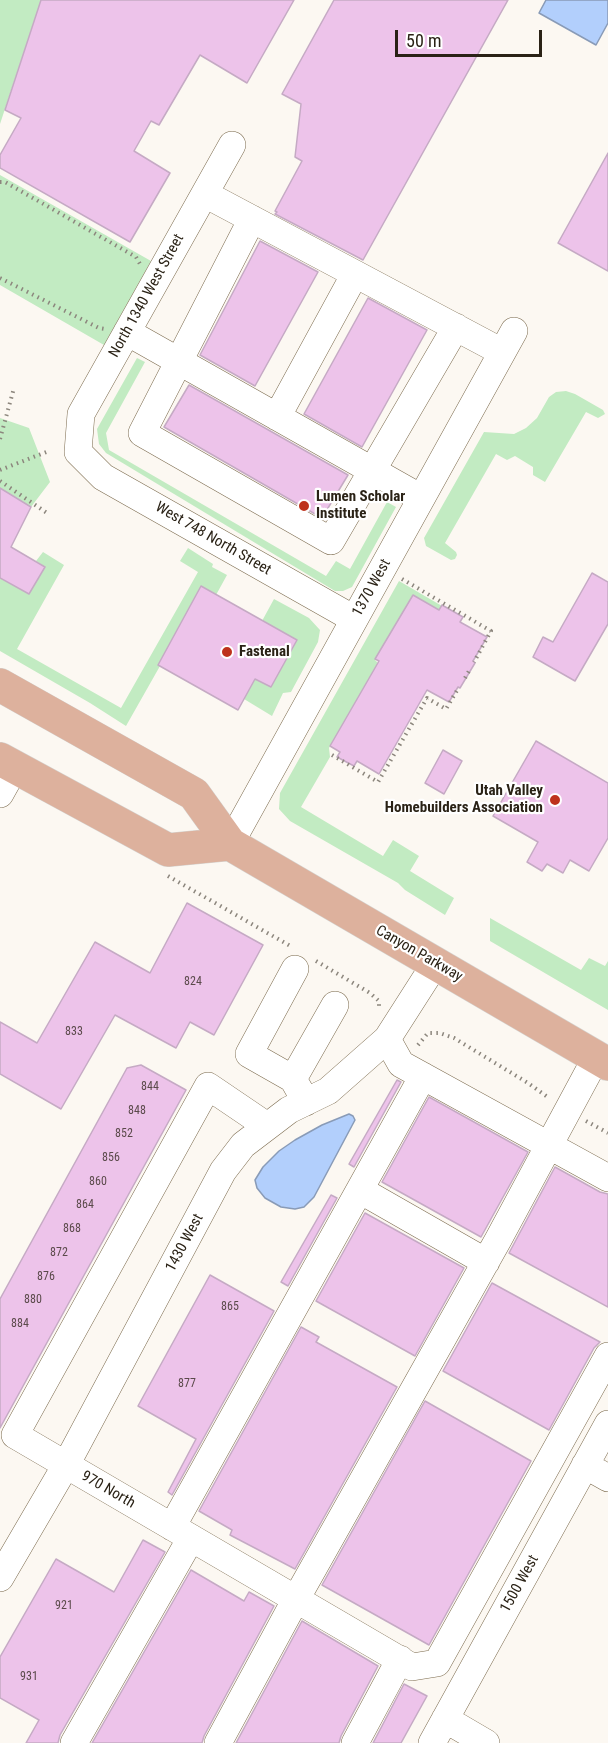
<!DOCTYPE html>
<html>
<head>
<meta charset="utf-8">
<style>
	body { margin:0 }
	#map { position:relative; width:608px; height:1743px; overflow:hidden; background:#fcf8f2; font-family:"Roboto Condensed",sans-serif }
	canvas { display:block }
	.scale { position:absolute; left:395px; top:30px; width:147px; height:27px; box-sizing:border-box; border:3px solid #2a2216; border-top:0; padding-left:8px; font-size:18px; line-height:21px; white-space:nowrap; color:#2a2216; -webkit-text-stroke:4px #fff; paint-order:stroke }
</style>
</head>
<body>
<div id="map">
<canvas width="608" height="1743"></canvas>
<div class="scale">50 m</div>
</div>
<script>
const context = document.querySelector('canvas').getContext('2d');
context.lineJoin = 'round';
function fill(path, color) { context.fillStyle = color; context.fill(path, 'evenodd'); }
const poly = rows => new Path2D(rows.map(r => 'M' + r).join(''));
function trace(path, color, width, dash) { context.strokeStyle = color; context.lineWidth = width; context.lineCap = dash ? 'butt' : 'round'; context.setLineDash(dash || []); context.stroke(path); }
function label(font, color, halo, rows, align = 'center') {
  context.font = font + ' "Roboto Condensed",sans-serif'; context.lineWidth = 4.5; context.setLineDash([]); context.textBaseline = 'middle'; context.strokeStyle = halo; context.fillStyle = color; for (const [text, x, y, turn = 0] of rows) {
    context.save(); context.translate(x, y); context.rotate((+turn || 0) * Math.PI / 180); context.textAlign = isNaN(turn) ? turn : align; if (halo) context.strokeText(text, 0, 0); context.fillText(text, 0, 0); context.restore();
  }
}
fill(poly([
	[0,0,41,0,0,124],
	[0,175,151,261,104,345,0,285],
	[137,358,145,362,106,433,109,450,326,576,336,561,350,569,387,502,396,507,352,587,343,591,335,591,106,453,99,444,97,429],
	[566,391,575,394,603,410,605,414,598,418,586,412,545,482,533,475,533,467,515,456,507,460,496,454,445,543,456,552,457,555,455,559,451,560,426,546,424,538,484,432,514,434,526,428,537,418,549,397,556,392],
	[0,418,29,428,50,482,31,507,0,488],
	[188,548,213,564,212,567,227,575,216,595,201,587,158,665,160,666,126,726,90,703,0,651,0,578,45,567,36,561,43,552,64,565,17,649,121,708,198,572,180,561],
	[399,581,442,606,438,612,412,598,375,660,378,663,329,748,330,757,301,807,383,856,393,840,419,856,410,871,454,898,445,915,405,890,398,883,290,821,279,809,280,793],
	[274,599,309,618,320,630,318,642,291,692,283,693,272,716,244,699,255,679,271,687,297,640,262,621],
	[490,918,581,970,589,958,605,966,608,961,608,1010,490,941]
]), '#c2ebc2');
const water = poly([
	[546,0,608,0,608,23,596,45,539,13,546,0],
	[349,1114,353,1116,355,1120,314,1197,304,1207,295,1209,281,1207,265,1198,257,1188,255,1180,263,1167,279,1151,295,1140,322,1125,349,1114]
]);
fill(water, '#b2cffc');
trace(water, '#899bb7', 1.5);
const building = poly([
	[41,0,294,0,247,83,200,55,159,125,151,121,134,151,170,173,130,242,0,168,0,155,21,118,5,110,41,0],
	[334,0,508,0,363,260,275,214,277,212,275,211,302,161,295,157,301,104,282,94,334,0],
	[608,153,608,271,558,243,608,153],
	[260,241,318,272,255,386,200,355,260,241],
	[368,298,427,330,362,447,304,414,368,298],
	[189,385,348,475,322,518,164,427,189,385],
	[0,488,31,507,11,547,45,567,29,594,0,578,0,488],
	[592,573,608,582,608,624,575,681,533,657,543,637,553,642,592,573],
	[201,586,297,640,271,687,255,679,238,710,158,665,201,586],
	[413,595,439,610,442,605,463,617,460,622,487,637,473,661,475,663,460,688,458,687,449,702,427,690,379,774,357,761,354,766,337,757,340,752,330,746,379,661,375,659,413,595],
	[536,741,608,783,608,838,589,871,570,860,563,873,547,864,542,871,527,862,538,842,493,816,536,741],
	[443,750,462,761,444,794,425,783,443,750],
	[187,903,263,945,214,1035,190,1022,176,1048,115,1015,61,1109,0,1074,0,1022,37,1043,95,942,150,973,187,903],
	[141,1065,186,1090,0,1428,0,1299,127,1068,141,1065],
	[397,1080,401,1082,354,1167,349,1164,397,1080],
	[429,1097,528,1152,481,1237,382,1182,429,1097],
	[555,1167,600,1192,608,1194,608,1307,509,1253,555,1167],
	[331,1195,337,1198,288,1286,281,1282,331,1195],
	[365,1213,464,1268,415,1356,316,1301,365,1213],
	[210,1275,274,1311,172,1495,168,1492,196,1439,138,1406,210,1275],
	[492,1283,600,1342,594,1348,549,1430,443,1371,492,1283],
	[301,1327,319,1337,316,1342,397,1387,295,1569,230,1535,232,1530,199,1511,301,1327],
	[425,1401,531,1461,429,1645,322,1585,425,1401],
	[143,1540,165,1552,60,1735,58,1743,26,1743,39,1720,0,1698,0,1657,56,1559,114,1592,143,1540],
	[191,1570,244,1601,249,1592,274,1606,204,1736,202,1743,92,1743,191,1570],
	[302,1621,378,1666,341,1736,339,1743,236,1743,302,1621],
	[404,1684,427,1696,401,1743,373,1743,404,1684]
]);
fill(building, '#edc3ea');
trace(building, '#c5aac4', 1.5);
const minor = poly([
	[232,145,81,414,78,452,103,477,354,619],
	[205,194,502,352],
	[252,219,142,433,331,541,456,327],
	[127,332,421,498],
	[277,417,355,274],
	[0,794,15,767],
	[230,844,514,331],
	[295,969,249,1054,293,1079,306,1102],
	[387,1039,401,1064,608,1178],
	[293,1079,335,1005],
	[267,1126,208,1086,15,1435,412,1667,437,1663,608,1356],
	[360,1190,486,1262],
	[585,1465,608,1478],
	[172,1527,423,1076],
	[0,1578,66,1465,223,1171,243,1145,289,1110,328,1091,387,1039,435,964],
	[445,1719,486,1743],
	[74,1743,191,1538],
	[218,1743,296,1599,498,1240,596,1058],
	[355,1743,400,1659],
	[432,1743,608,1424]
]);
const major = poly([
	[0,685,194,794,230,844,608,1064],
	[0,759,168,850,230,844]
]);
trace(minor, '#7b6a4d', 28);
trace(major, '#d4d3d0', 34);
trace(poly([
	[0,182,5,182,136,257,140,264],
	[0,278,99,328,105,329],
	[0,439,14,388],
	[0,470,49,451],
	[0,481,47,513],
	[402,579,491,631,474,662],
	[465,678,469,671],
	[332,755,378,782,427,698,446,709,459,687],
	[168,876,292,947],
	[316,961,370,993,379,1001,379,1009],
	[418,1045,428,1033,440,1033,454,1038,528,1083,549,1098],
	[586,1121,608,1133]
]), '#8c867d', 4, [1.5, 4.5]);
trace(minor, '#fff', 27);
trace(major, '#ddb19d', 33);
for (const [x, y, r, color] of [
	[304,506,6,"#be321c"],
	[227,652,6,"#be321c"],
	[555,800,6,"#be321c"]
]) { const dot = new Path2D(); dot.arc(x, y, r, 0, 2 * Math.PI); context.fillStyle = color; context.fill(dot); trace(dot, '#fff', 2); }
label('12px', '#5b4a4b', null, [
	["824",193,982],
	["833",74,1032],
	["844",150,1087],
	["848",137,1111],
	["852",124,1134],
	["856",111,1158],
	["860",98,1182],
	["864",85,1205],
	["868",72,1229],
	["872",59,1253],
	["876",46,1277],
	["880",33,1300],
	["865",230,1307],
	["884",20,1324],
	["877",187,1384],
	["921",64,1606],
	["931",29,1677]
]);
label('15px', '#2a2216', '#fff', [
	["North 1340 West Street",147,296,-61],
	["West 748 North Street",213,539,30],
	["1370 West",372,588,-61],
	["Canyon Parkway",419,954,30],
	["1430 West",185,1243,-62],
	["970 North",108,1490,30],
	["1500 West",520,1584,-61]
]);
label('bold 15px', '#2a2216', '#fff', [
	["Lumen Scholar",316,497],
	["Institute",316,514],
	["Fastenal",239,652],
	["Utah Valley",543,791,"right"],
	["Homebuilders Association",543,808,"right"]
], 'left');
</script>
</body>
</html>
